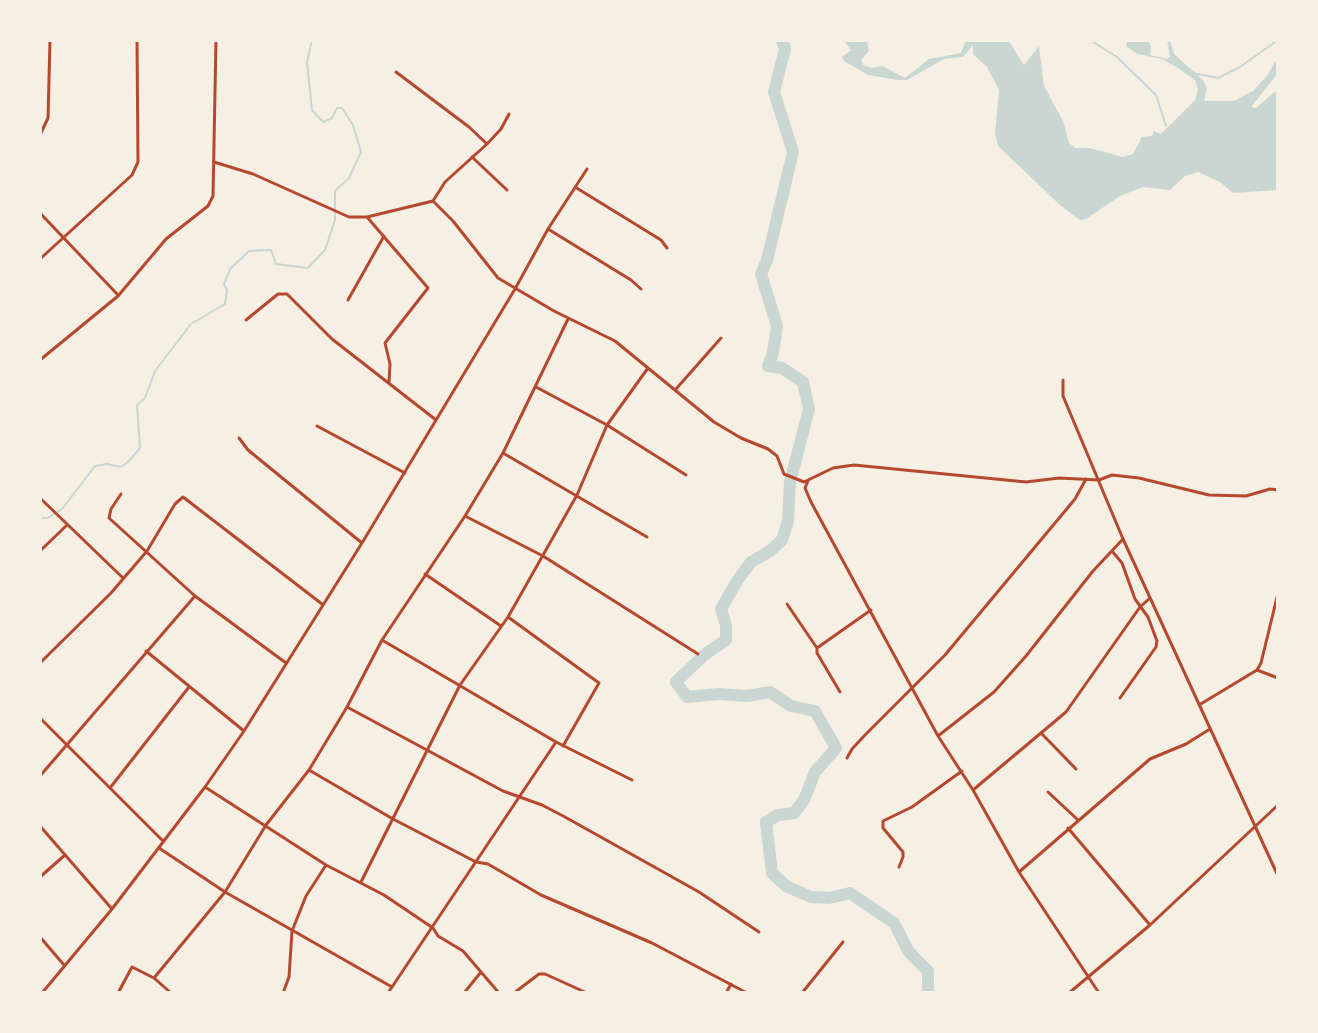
<!DOCTYPE html>
<html>
<head>
<meta charset="utf-8">
<style>
	body { margin:0 }
	#map { position:relative; width:1318px; height:1033px; overflow:hidden; background:#f6efe4; font-family:Montserrat,sans-serif }
	canvas { display:block }
	.frame { position:absolute; inset:0; border:42px solid #f6efe4; pointer-events:none }
</style>
</head>
<body>
<div id="map">
<canvas width="1318" height="1033"></canvas>
<div class="frame"></div>
</div>
<script>
const context = document.querySelector('canvas').getContext('2d');
context.lineJoin = 'round';
function fill(path, color) { context.fillStyle = color; context.fill(path, 'evenodd'); }
const poly = rows => new Path2D(rows.map(r => 'M' + r).join(''));
function trace(path, color, width, dash) { context.strokeStyle = color; context.lineWidth = width; context.lineCap = dash ? 'butt' : 'round'; context.setLineDash(dash || []); context.stroke(path); }
fill(poly([
	[843,40,867,40,869,51,861,60,863,65,872,68,882,66,905,78,929,59,961,53,966,40,1008,40,1024,65,1039,46,1044,86,1063,121,1069,143,1075,148,1090,148,1122,157,1133,154,1142,137,1152,136,1154,131,1161,134,1195,100,1198,89,1195,80,1178,68,1162,59,1138,54,1127,47,1126,40,1148,40,1151,47,1150,55,1167,59,1170,57,1167,40,1170,40,1174,54,1203,80,1207,89,1204,101,1234,101,1253,91,1266,77,1278,57,1278,73,1251,107,1256,108,1278,89,1278,190,1233,193,1220,182,1198,172,1185,176,1170,190,1143,187,1120,196,1086,219,1080,220,1061,206,998,146,995,134,999,90,987,67,973,54,973,45,963,57,944,59,907,80,898,80,868,75,844,61,842,57,851,50]
]), '#c9d6d2');
trace(poly([
	[1090,40,1117,57,1156,95,1166,126],
	[1193,73,1218,78,1240,67,1278,40],
	[40,518,48,518,62,509,95,466,107,464,121,467,129,461,140,448,137,405,145,398,155,371,191,324,225,304,227,290,224,284,230,269,249,251,271,250,276,264,308,268,325,250,335,220,335,191,349,178,361,152,353,125,342,108,337,108,332,118,323,122,312,110,307,62,312,40]
]), '#c9d6d2', 2);
trace(poly([
	[782,40,785,49,774,92,793,152,767,260,761,274,777,326,773,353,768,366,782,368,803,382,809,409,790,482,788,521,782,540,770,551,751,562,737,581,721,609,726,625,726,640,704,655,676,682,687,697,719,694,747,696,770,692,791,706,815,711,836,748,815,772,804,800,794,813,778,815,766,822,772,873,786,886,811,897,829,898,850,893,894,923,909,952,928,971,928,993]
]), '#c9d6d2', 12);
trace(poly([
	[396,72,469,127,487,144],
	[40,135,48,118,50,40],
	[472,157,507,190],
	[214,162,253,174,349,217,367,217,433,201,453,221,498,278,554,311,615,341,714,422,741,438,768,449,777,456,784,474,804,482,833,468,854,465,1026,482,1059,478,1099,480,1112,475,1139,478,1209,495,1246,496,1270,489,1278,490],
	[575,187,661,240,667,248],
	[433,201,445,182,487,144,501,129,509,114],
	[40,213,117,294],
	[367,217,428,288,385,343,390,364,389,382],
	[548,229,631,280,641,289],
	[40,259,132,175,138,162,137,40],
	[348,300,384,236],
	[246,320,278,294,287,294,332,339,436,420],
	[40,360,118,296,166,239,208,206,213,196,216,40],
	[1063,380,1063,396,1123,539,1278,876],
	[536,387,607,425,686,475],
	[676,389,721,338],
	[317,426,405,473],
	[239,438,248,450,362,543],
	[503,453,647,537],
	[808,481,805,488,811,502,938,736,973,790,1019,872,1099,993],
	[121,494,111,509,109,518,195,596,286,663],
	[40,498,123,578],
	[465,516,543,556,698,654],
	[40,551,66,526],
	[1112,551,1122,563,1135,599,1148,617,1157,641,1156,647,1120,698],
	[425,574,501,626],
	[787,604,817,648,817,653,840,692],
	[508,617,599,683,563,746],
	[382,640,556,742,632,780],
	[817,648,871,610],
	[146,651,244,731],
	[40,663,111,593,147,551,175,504,183,497,322,604],
	[1257,670,1278,678],
	[1199,705,1257,670,1261,663,1278,593],
	[347,707,503,791,542,805,565,817,699,892,759,932],
	[40,718,163,841],
	[1042,734,1076,769],
	[938,736,994,692,1026,656,1093,571,1123,539],
	[847,758,852,749,865,735,945,655,1075,499,1086,479],
	[309,770,393,819,476,862,488,864,541,895,652,943,747,993],
	[40,776,195,596],
	[205,787,326,865,384,895,433,928,438,936,463,951,499,993],
	[110,788,189,687],
	[973,790,1066,712,1140,607,1150,598],
	[1048,792,1078,820],
	[40,826,112,909],
	[1068,828,1150,925],
	[159,848,225,892,392,987],
	[899,867,903,857,903,852,883,828,883,821,912,807,962,771],
	[1019,872,1150,759,1186,744,1210,729],
	[40,877,65,855],
	[361,882,460,685,508,617,577,495,607,425,648,368],
	[40,937,64,965],
	[154,978,225,892,266,825,309,770,347,707,382,640,465,516,503,453,568,319],
	[42,993,112,909,205,787,244,731,362,543,515,289,548,229,587,169],
	[118,993,132,967,154,978,171,993],
	[283,993,289,977,292,931,306,896,326,865],
	[388,993,556,742],
	[464,993,481,972],
	[514,993,539,974,545,974,587,993],
	[726,993,731,984],
	[802,993,843,942],
	[1069,993,1150,925,1278,805]
]), '#b5482f', 3);
</script>
</body>
</html>
